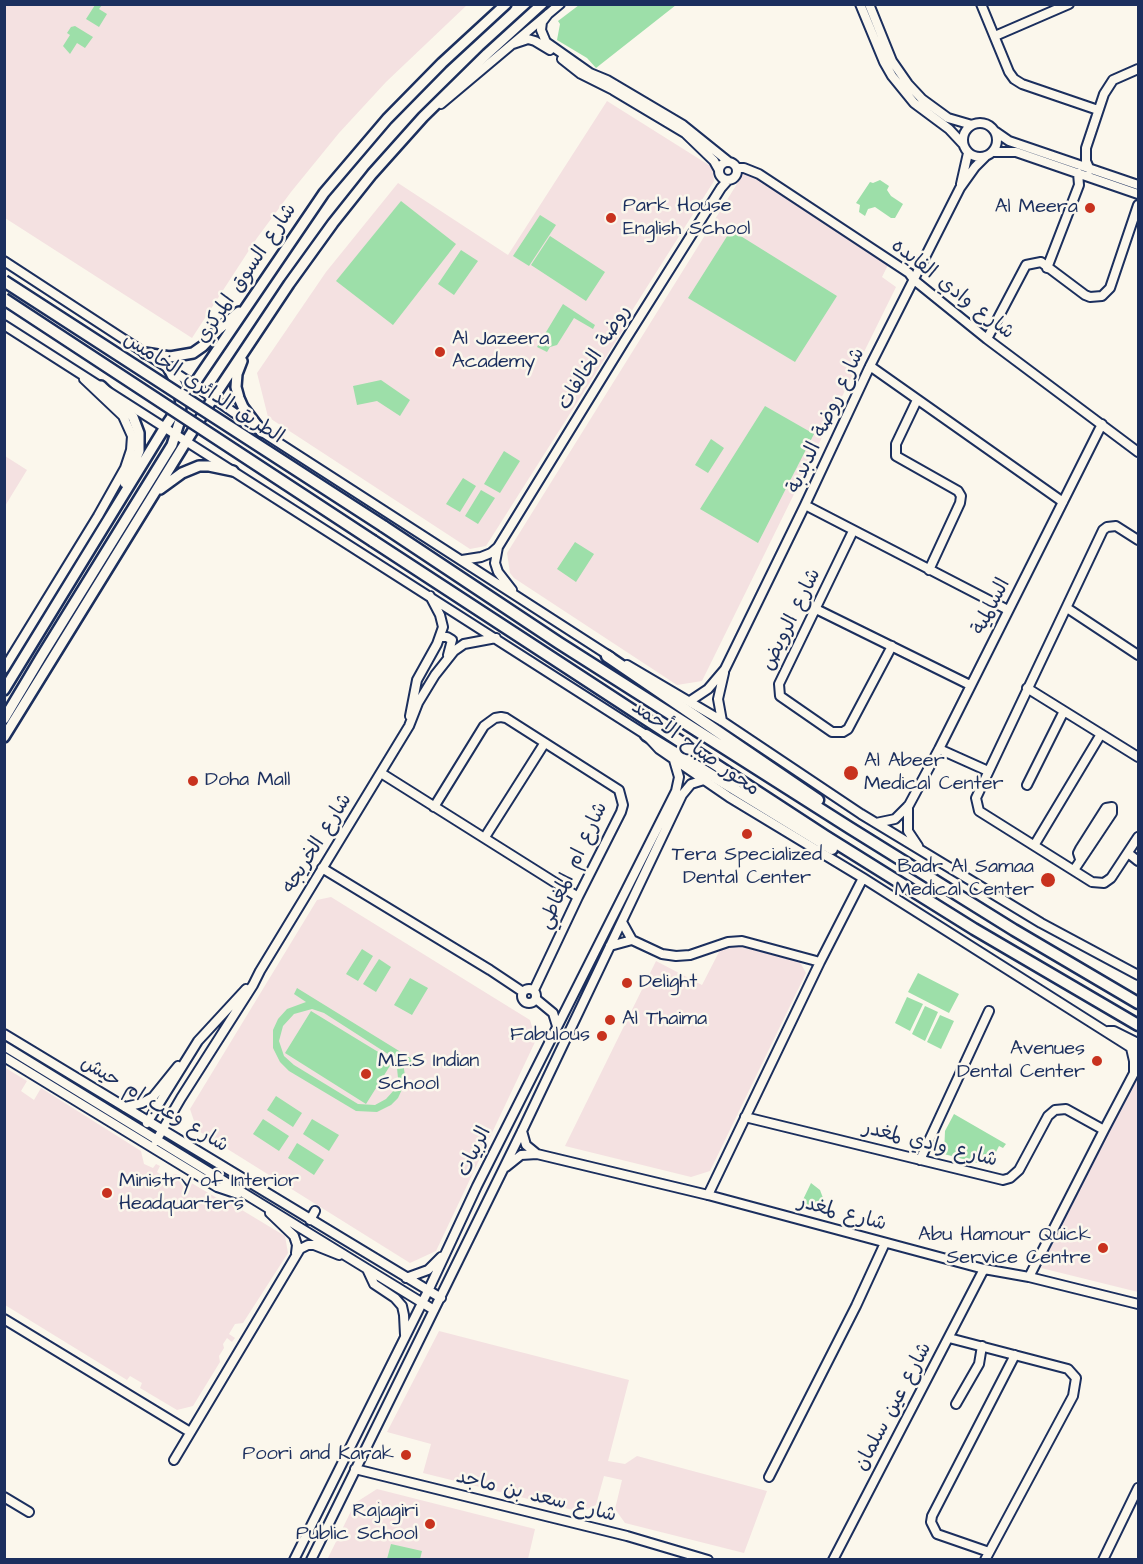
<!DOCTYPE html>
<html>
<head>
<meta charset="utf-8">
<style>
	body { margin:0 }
	#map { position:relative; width:1143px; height:1564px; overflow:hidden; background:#fbf7ec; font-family:"Architects Daughter",sans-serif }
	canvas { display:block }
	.frame { position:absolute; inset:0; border:6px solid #1b2f5e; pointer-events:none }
</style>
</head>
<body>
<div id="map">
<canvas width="1143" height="1564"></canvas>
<div class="frame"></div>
</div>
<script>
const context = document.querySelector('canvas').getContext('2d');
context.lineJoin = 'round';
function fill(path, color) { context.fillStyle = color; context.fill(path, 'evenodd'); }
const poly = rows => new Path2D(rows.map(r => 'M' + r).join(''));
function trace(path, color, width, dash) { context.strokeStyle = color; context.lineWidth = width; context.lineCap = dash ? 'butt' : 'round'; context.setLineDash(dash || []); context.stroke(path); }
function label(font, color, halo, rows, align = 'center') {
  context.font = font + ' "Architects Daughter","Playpen Sans Arabic",sans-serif'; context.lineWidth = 5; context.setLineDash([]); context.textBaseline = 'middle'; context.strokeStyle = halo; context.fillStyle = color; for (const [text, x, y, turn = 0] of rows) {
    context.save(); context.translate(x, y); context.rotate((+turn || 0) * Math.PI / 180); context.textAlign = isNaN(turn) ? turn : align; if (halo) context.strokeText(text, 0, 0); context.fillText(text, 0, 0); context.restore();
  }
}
fill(poly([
	[4,5,467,5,386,82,339,133,291,192,257,238,192,338,5,218],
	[607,101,712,167,714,181,621,328,623,330,486,546,470,549,268,417,257,373,326,272,398,183,508,255],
	[745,171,889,263,882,277,896,287,702,681,677,685,514,578,510,573,507,553],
	[5,456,27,470,5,506],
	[331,897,530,1020,536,1040,436,1251,410,1263,197,1130,190,1109,317,900],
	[730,944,800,962,806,973,710,1171,691,1177,565,1146,656,961,702,985,720,950],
	[4,1067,27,1081,21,1091,34,1100,41,1088,141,1151,144,1164,153,1168,156,1164,160,1166,157,1172,165,1177,176,1174,229,1205,232,1204,285,1236,288,1253,243,1323,235,1324,229,1334,235,1338,232,1342,227,1338,223,1344,224,1348,219,1356,220,1362,193,1406,177,1410,140,1388,142,1383,130,1376,127,1380,5,1305],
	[1138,1080,1138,1292,1041,1268,1083,1181,1136,1081],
	[439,1331,629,1380,608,1461,625,1464,637,1456,767,1491,744,1553,625,1523,615,1509,622,1480,604,1476,596,1505,581,1512,423,1473,431,1444,387,1432],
	[377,1489,535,1529,528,1559,327,1560,355,1503]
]), '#f4e1e1');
fill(poly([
	[95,5,102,5,99,9,107,14,99,27,86,19],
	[579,5,579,4,676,5,596,68,587,58,557,40,560,24,558,21],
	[75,26,93,37,85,48,77,43,70,54,63,46,70,35,67,33,71,27],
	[880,180,889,186,887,190,891,196,903,204,895,218,891,218,875,207,868,209,865,216,859,212,860,205,856,203,870,182,873,183],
	[401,201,456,244,393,325,336,281],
	[540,215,556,225,529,266,513,256],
	[731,230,837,296,795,362,688,298],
	[550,236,605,272,586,301,531,265],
	[461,250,478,261,454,295,438,284],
	[563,304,595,325,593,329,574,318,557,345,550,347,547,352,537,347],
	[381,380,410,400,400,416,377,401,357,405,353,386],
	[765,406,814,434,758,543,700,509],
	[711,439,724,448,708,473,695,465],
	[504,451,520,461,500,493,484,484],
	[463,478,476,486,460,512,446,504],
	[481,490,495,498,478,524,465,516],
	[575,542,594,554,576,582,557,569],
	[362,949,373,956,358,981,346,974],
	[379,959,391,967,376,992,363,984],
	[918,973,959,994,949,1013,908,992],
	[410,978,428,988,412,1015,394,1005],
	[297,988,417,1062,413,1068,403,1062,405,1076,404,1085,398,1098,391,1105,377,1112,356,1111,289,1071,280,1062,273,1048,273,1030,278,1019,287,1009,306,1002,294,994],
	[312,1009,324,1013,391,1056,397,1068,398,1078,395,1089,386,1099,375,1105,358,1104,294,1065,284,1056,279,1041,283,1026,294,1014],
	[907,997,923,1004,910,1031,895,1023],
	[925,1006,938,1012,925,1041,912,1034],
	[311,1011,393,1061,366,1104,285,1053],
	[940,1015,954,1021,941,1049,927,1042],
	[276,1096,302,1113,293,1127,267,1110],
	[954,1114,1006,1144,1003,1148,999,1146,989,1166,944,1154,945,1131],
	[263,1119,289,1136,279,1151,253,1134],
	[312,1119,339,1135,329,1151,303,1134],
	[297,1143,324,1160,314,1175,288,1158],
	[811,1183,820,1190,823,1198,823,1204,818,1213,799,1208],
	[391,1544,422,1551,420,1559,387,1559]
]), '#9ddfa9');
const minor = poly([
	[860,4,884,62,892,76,914,103,949,129,963,144],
	[869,4,892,61,908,84,922,99,948,118,972,125],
	[981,4,1009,72,1014,79,1022,84,1098,110],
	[548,14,542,22,541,30,546,42,590,73,607,80,683,125,729,162],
	[995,36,1069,4],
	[513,44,528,39,535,41,550,50],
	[562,59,581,74,613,90,685,133,714,161,719,170],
	[441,104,560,4],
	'963 140a17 17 0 1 1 34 0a17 17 0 1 1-34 0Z',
	[996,132,1009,141,1138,185],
	[993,152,1016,152,1138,194],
	'719 171a9 9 0 1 1 18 0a9 9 0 1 1-18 0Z',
	[737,168,744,168,759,174,909,273,914,280,987,339,1138,452],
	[1090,170,1086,161,1086,148,1104,94,1113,80,1138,69],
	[961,184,968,153],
	[4,261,194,385,262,432,611,657],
	[1047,268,1079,185,1078,173],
	[4,325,646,735,659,749,729,797,863,878,1138,1052],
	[987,339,1026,265,1041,262,1085,295,1090,297,1102,296,1110,288,1138,205],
	[870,366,1063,502],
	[917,400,896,444,896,456,958,491,961,496,960,503,929,570],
	[805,505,1008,610],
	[853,531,779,684,780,696,832,732,843,732,848,729,892,646],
	[1138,540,1116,526,1107,527,1103,530,976,798,979,811,1092,882,1104,883,1111,878,1138,837],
	[498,547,495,563,498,572,512,590],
	[462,560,481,557,491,553,498,547,624,342,721,188,728,180],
	[1067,608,1138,655],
	[816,609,970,685],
	[440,637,447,637,452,640,448,655],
	[627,665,722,721,861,814,1041,923,1138,975],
	[4,669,98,516,125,468,131,450,132,436,123,416,84,379],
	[1027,688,1138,757],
	[690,701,708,689,725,669,805,505,870,366,960,188,975,167,985,157],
	[410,716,417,680,437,644,443,627,440,615,430,596],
	[722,721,718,699,724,673],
	[939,749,988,771],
	[381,773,578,897],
	[1027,785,1064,711],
	[908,806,908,831,918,846],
	[434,807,484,726,495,718,501,717,506,718,619,790,623,805,621,812,578,897,534,990],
	[876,823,895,819,909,805,939,749,1102,424],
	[485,837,544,744],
	[1035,844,1101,734],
	[1128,853,1138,861],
	[322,868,490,970,523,992],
	[1074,870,1112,813,1112,807,1106,808,1080,849,1078,853,1080,859],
	[622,922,632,940,662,954,676,956,690,955,728,942,742,941,820,962],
	[610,946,632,940],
	'522 996a7 7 0 1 1 14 0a7 7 0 1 1-14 0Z',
	[536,999,553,1013,557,1026],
	[1108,1031,1114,1031,1138,1043],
	[4,1034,441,1298],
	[4,1046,434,1310],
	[1131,1048,1134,1061,1134,1073],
	[4,1057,217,1187,238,1194],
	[125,1107,142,1103,153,1097,178,1066],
	[745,1117,1003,1180,1010,1178,1019,1170,1048,1116,1055,1110,1066,1109,1104,1130],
	[147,1123,198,1041,246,989],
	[522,1131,526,1145,537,1154],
	[156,1141,181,1098,253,985,260,971,409,726,418,703,435,675,454,651,464,644,496,638],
	[920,1160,989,1011],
	[506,1167,521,1155,537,1154,708,1195,984,1269,1029,1277,1138,1304],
	[708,1195,820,962,863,878],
	[270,1213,294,1236,297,1245,296,1253],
	[310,1220,315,1211],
	[367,1269,374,1284,395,1298,402,1306,404,1315,405,1335],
	[1029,1277,1104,1130,1134,1073,1138,1069],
	[406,1278,428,1270,441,1257],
	[4,1319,190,1432],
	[949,1338,1068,1369,1076,1378,1073,1396,985,1560],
	[956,1404,979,1364,982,1346],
	[174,1460,300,1249,308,1245,314,1245,339,1255],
	[355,1469,627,1536,708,1560],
	[769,1477,856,1306,885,1243],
	[4,1497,29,1512],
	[989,1552,937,1534,931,1522,932,1516,1015,1355],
	[294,1560,428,1291,477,1186,676,791,679,777,674,760],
	[311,1560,522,1131,682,795,691,784,704,780],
	[833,1560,984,1269],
	[1103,1560,1138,1488]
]);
const major = poly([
	[145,353,170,357,193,353,203,346,219,329,239,312],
	[242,361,237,374,236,387,239,398,243,407,262,432],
	[101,386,133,417,139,433,139,451,125,483],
	[160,489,182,473,199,466,209,466,233,471],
	[4,690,165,427,324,193,387,119,442,63,506,4],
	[4,719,41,657,172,445,180,420,181,403,178,387,169,369],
	[4,737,213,398,289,284,333,223,372,174,423,117,487,54,542,4]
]);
const highway = poly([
	[383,526,559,643,850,828,1014,930,1138,1003],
	[373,541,825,836,974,929,1138,1025],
	[607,656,818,800],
	[646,735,832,849]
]);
trace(minor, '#1b2f5e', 12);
trace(major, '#1b2f5e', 14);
trace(highway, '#1b2f5e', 15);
trace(minor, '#fbf7ec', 8);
trace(major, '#fbf7ec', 9);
trace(highway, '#fbf7ec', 10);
const highwayBridge = poly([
	[4,281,383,526],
	[4,299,373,541]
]);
trace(highwayBridge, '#1b2f5e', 15, []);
trace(highwayBridge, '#fbf7ec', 10);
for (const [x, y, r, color] of [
	[1090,208,6,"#c8321e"],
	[611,218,6,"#c8321e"],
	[440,352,6,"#c8321e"],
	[851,773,8,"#c8321e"],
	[193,781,6,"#c8321e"],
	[747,834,6,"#c8321e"],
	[1048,880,8,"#c8321e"],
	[627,983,6,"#c8321e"],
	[610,1020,6,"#c8321e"],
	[602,1036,6,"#c8321e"],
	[1097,1061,6,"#c8321e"],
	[366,1074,6,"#c8321e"],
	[107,1193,6,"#c8321e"],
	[1103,1248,6,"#c8321e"],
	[406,1455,6,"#c8321e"],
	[430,1524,6,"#c8321e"]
]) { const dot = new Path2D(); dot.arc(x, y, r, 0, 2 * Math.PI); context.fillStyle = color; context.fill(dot); trace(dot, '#fbf7ec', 2); }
label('20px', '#1b2f5e', '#fbf7ec', [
	["Park House",623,207],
	["English School",623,230],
	["Al Meera",1078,208,"right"],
	["Al Jazeera",452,340],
	["Academy",452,363],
	["Al Abeer",864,762],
	["Medical Center",864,785],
	["Doha Mall",205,781],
	["Tera Specialized",747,856,"center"],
	["Dental Center",747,879,"center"],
	["Badr Al Samaa",1034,868,"right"],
	["Medical Center",1034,891,"right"],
	["Delight",639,983],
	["Al Thaima",622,1020],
	["Fabulous",590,1036,"right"],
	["Avenues",1085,1050,"right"],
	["Dental Center",1085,1073,"right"],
	["M.E.S Indian",378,1062],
	["School",378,1085],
	["Ministry of Interior",119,1182],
	["Headquarters",119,1205],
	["Abu Hamour Quick",1091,1236,"right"],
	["Service Centre",1091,1259,"right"],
	["Poori and Karak",394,1455,"right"],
	["Rajagiri",418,1512,"right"],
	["Public School",418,1535,"right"]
], 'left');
label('20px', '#1b2f5e', '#fbf7ec', [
	["شارع السوق المركزي",247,274,-56],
	["شارع وادي الفايده",952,290,38],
	["روضة الخالفات",595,358,-58],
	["الطريق الدائري الخامس",203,389,33],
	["شارع روضة الدبدبة",827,421,-65],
	["السالمية",992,607,-63],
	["شارع الرويض",792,620,-64],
	["محور صباح الأحمد",695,749,35],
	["شارع الخريجه",318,844,-58],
	["شارع ام المغاطي",574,866,-65],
	["شارع وعب ام حيش",154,1105,31],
	["شارع وادي لمغدر",930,1145,14],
	["الربيات",475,1152,-64],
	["شارع لمغدر",842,1214,15],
	["شارع عين سلمان",894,1407,-62],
	["شارع سعد بن ماجد",536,1497,14]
]);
</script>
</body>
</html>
